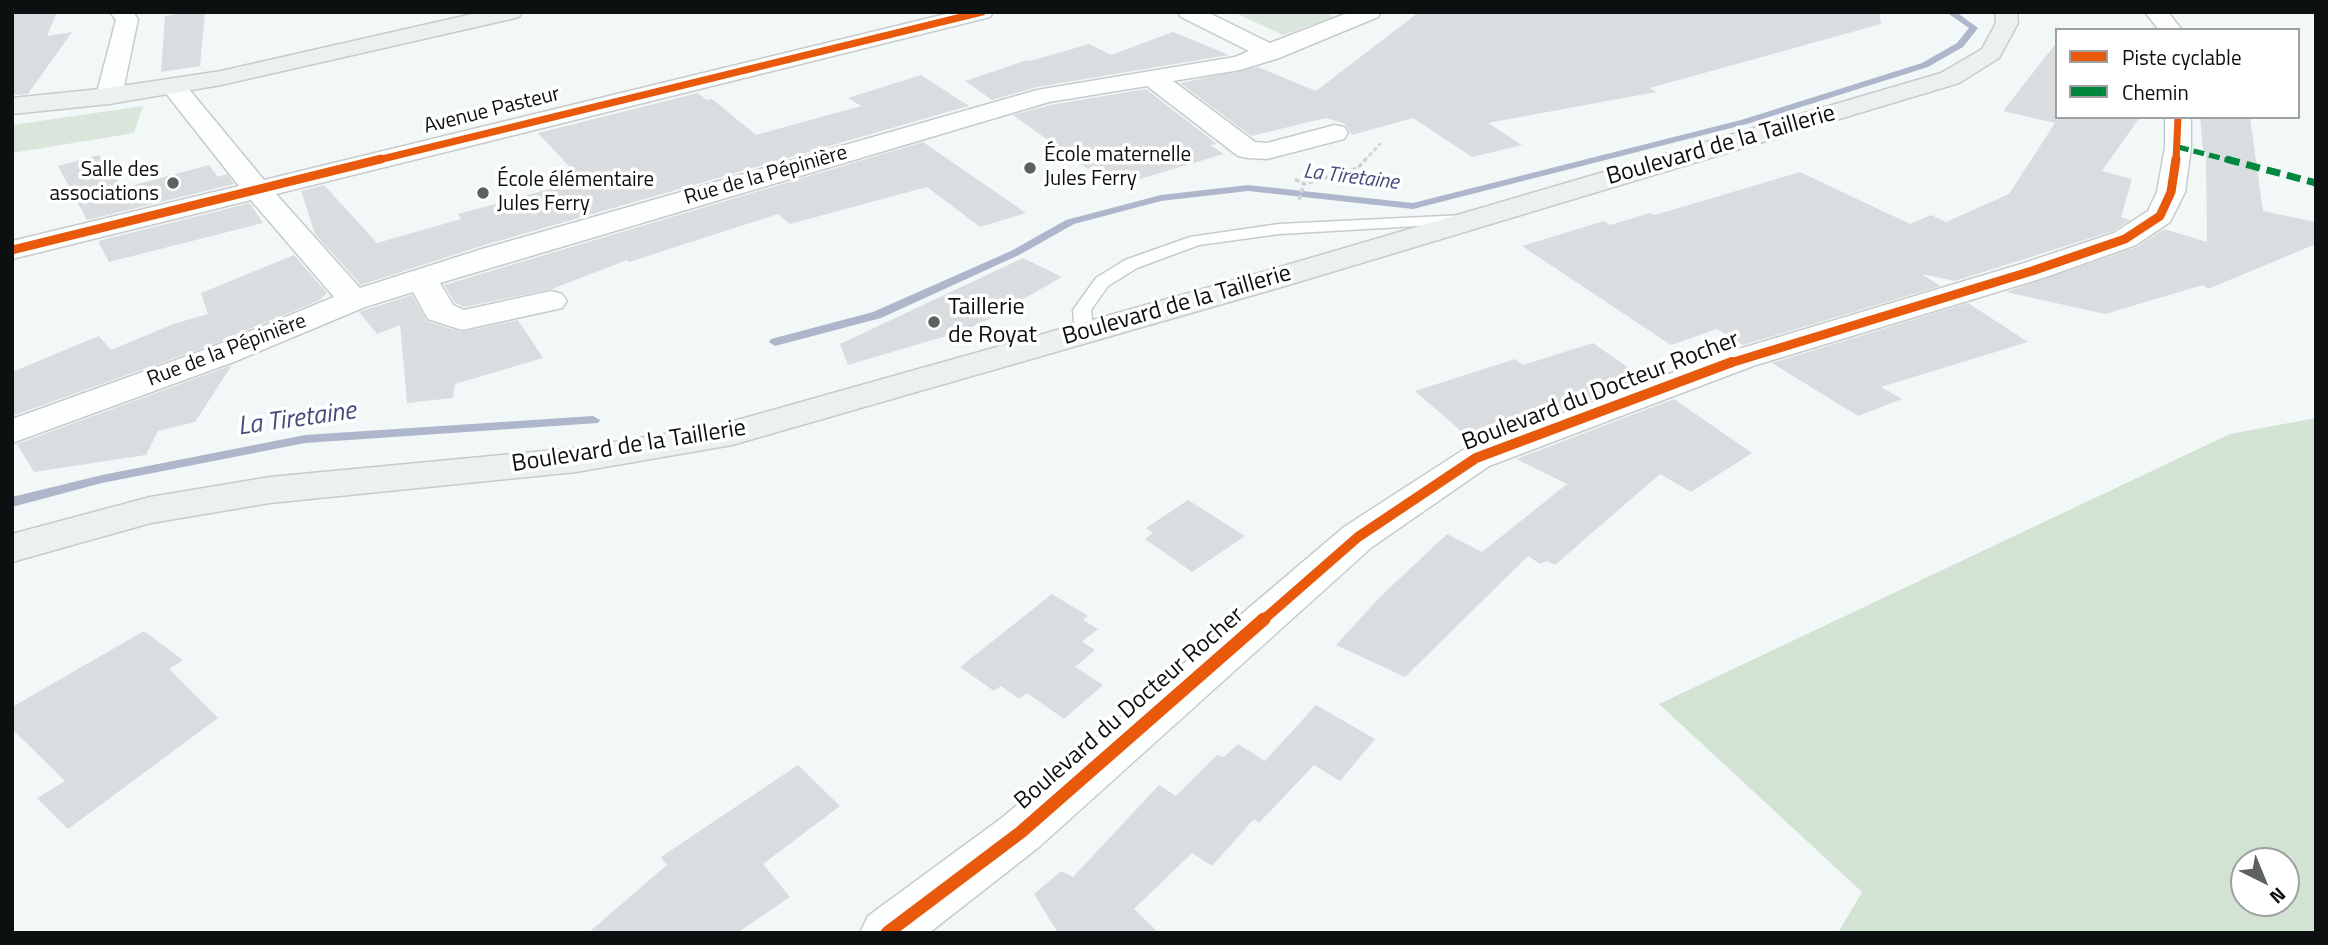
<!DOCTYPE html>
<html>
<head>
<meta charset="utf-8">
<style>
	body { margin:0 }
	#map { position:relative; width:2328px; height:945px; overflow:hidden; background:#f2f8f8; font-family:"Titillium Web",sans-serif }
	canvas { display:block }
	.frame { position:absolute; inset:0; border:14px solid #0c1011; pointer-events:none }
	.legend { position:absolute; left:2055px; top:28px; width:245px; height:91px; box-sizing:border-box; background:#fff; border:2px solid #9e9fa0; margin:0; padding:9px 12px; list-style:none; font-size:21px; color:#0c1011 }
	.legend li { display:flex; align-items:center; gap:14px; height:35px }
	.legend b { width:35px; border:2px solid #9e9fa0 }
	.north { position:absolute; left:2230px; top:847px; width:70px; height:70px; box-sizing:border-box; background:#fff; border:2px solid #9e9fa0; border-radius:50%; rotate:137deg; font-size:19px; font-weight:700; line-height:28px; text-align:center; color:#0c1011 }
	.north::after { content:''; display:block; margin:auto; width:24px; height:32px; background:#5c6162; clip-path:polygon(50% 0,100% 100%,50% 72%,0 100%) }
</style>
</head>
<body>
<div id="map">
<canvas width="2328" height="945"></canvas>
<div class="frame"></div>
<ul class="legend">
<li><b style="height:9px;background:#e8590c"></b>Piste cyclable</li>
<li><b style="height:9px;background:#00873e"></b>Chemin</li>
</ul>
<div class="north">N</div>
</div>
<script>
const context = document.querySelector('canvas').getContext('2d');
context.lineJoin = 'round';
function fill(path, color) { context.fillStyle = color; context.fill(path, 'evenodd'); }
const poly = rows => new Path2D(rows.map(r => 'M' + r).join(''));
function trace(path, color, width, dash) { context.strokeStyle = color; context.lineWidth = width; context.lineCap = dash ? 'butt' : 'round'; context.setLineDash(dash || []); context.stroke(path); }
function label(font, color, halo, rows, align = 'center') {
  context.font = font + ' "Titillium Web",sans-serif'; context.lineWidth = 7; context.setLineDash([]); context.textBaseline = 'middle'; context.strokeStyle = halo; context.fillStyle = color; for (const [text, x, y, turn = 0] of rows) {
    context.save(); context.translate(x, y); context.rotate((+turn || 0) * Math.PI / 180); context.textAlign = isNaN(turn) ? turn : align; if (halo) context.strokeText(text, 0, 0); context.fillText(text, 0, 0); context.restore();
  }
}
fill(poly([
	[1233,12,1326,12,1334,17,1283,35],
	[143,106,134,133,12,153,12,125]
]), '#d9e6db');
fill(poly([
	[2316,418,2316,933,1838,933,1862,892,1659,704,2230,434],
	[2244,861,2286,861,2286,903,2244,903]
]), '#d2e2d3');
fill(poly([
	[1946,12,1956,12,1978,28,1963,47,1928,67,1747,124,1413,209,1248,191,1161,201,1074,224,1019,255,881,318,775,346,769,342,771,339,873,312,1011,251,1066,220,1161,195,1248,185,1413,203,1741,120,1922,63,1957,43,1969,28,1946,12],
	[593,416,600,420,598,423,305,443,102,483,12,507,12,497,102,475,305,435,593,416]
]), '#adb6cb');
fill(poly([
	[12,12,57,12,47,36,72,32,28,94,12,95],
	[190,12,205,12,200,66,161,72,165,16],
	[1419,12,1879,12,1881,24,1650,88,1656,92,1488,123,1522,145,1472,157,1413,118,1352,135,1345,124,1326,118,1251,136,1180,83,1258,67,1316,91],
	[1173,32,1229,55,1037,87,992,100,965,81,1027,60,1030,61,1089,44,1111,55],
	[2057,42,2057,121,2059,117,2140,117,2102,171,2132,179,2121,217,2130,220,2113,231,1955,281,1922,274,1940,286,1743,345,1717,329,1671,345,1522,246,1604,221,1610,225,1650,213,1655,215,1800,172,1910,224,1931,215,1946,222,2009,194,2055,123,2003,111],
	[921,75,969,106,481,246,361,285,315,234,301,191,324,185,377,243,461,219,458,214,582,180,538,133,698,93,707,100,712,99,756,135,861,106,848,98],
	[1146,89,1217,144,1210,145,1224,154,1113,187,1013,115,1050,105],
	[2200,117,2250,117,2263,211,2316,222,2316,244,2208,289,2203,285,2105,314,2006,292,2137,247,2164,229,2207,242,2206,152,2203,151],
	[923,142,1026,213,980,227,927,187,790,224,778,214,629,262,627,260,552,289,464,307,455,303,444,285],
	[99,155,123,188,209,165,218,177,227,174,234,184,87,220,58,166],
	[250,203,263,223,109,262,98,241],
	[294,255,327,293,320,300,211,345,12,416,12,372,99,336,111,350,173,324,208,314,201,293],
	[1023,258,1062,277,1016,303,1019,305,963,331,848,365,840,344],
	[412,295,427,321,461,332,518,320,543,358,455,384,453,398,407,403,400,325,377,334,359,312],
	[1968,303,2028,342,1881,387,1902,399,1858,416,1772,363],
	[1593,343,1646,380,1480,441,1462,432,1415,391,1515,359,1523,365],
	[232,365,195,422,158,431,146,455,34,472,17,444],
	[1674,399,1752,453,1691,492,1660,474,1555,565,1547,561,1540,564,1528,556,1405,677,1336,645,1381,596,1447,534,1482,552,1567,484,1516,459],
	[1188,500,1245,536,1192,572,1145,539,1153,533,1146,528],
	[1052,594,1088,616,1083,620,1098,629,1082,642,1095,650,1075,667,1103,685,1064,719,1027,693,1019,699,1001,686,994,691,960,667],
	[144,631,183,660,169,669,218,718,68,829,37,798,65,781,12,729,12,707],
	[1316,705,1375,739,1340,781,1314,765,1259,823,1254,819,1212,866,1192,853,1134,909,1159,933,1058,933,1034,894,1061,871,1073,877,1159,785,1176,796,1217,755,1224,757,1238,744,1265,761],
	[798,765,840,806,763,864,790,897,737,933,588,933,667,865,661,857]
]), '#d9dddf');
const lane = poly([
	[1464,215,1470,217,1472,220,1470,223,1279,234,1199,245,1137,268,1108,286,1091,310,1093,332,1090,336,1084,337,1075,332,1073,310,1096,278,1125,260,1190,237,1279,224,1464,215]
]);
const street = poly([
	[110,12,133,12,138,19,122,96,118,101,109,104,100,101,96,96,116,20,110,12],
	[954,12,993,12,990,17,276,194,360,288,482,249,1037,90,1235,57,1249,51,1181,17,1178,12,1207,12,1270,43,1350,12,1381,12,1378,17,1279,58,1240,70,1173,81,1255,142,1267,143,1335,125,1344,127,1348,133,1344,139,1267,159,1248,158,1238,156,1147,86,1049,102,440,283,453,305,464,310,551,291,562,294,567,301,562,308,462,330,428,319,413,292,365,307,236,361,12,443,12,419,212,347,334,297,251,200,12,259,12,241,239,186,165,92,162,87,165,82,174,80,183,82,264,180,954,12],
	[2145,12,2168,12,2182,30,2159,30,2145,12],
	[2165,117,2191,117,2191,147,2185,192,2170,222,2136,245,2043,278,1753,366,1489,466,1372,547,1039,847,929,933,860,933,868,916,1003,817,1344,527,1463,450,1729,352,2021,264,2114,233,2148,211,2157,192,2165,147,2165,117]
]);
const secondary = poly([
	[481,12,522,12,519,17,511,19,221,85,109,104,12,114,12,98,109,88,221,71,481,12],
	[1995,12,2017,12,2018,23,1999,58,1959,83,1285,286,732,445,576,472,270,503,151,523,12,562,12,534,150,497,270,477,576,448,716,426,1263,272,1941,73,1982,49,1996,23,1995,12]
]);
trace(lane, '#c7cbcc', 3);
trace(street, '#c7cbcc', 3);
trace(secondary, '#c7cbcc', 3);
trace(poly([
	[1364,161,1381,143]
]), '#d1d3d3', 2.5, [4.5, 2.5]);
trace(poly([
	[1295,179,1304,184,1358,168,1366,159],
	[1299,200,1304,184]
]), '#d1d3d3', 3.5, [5, 2.5]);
fill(lane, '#fdfefe');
fill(street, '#fdfefe');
fill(secondary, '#ebf0f0');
trace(poly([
	[2178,147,2232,161]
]), '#00873e', 5, [11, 5]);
trace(poly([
	[2226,159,2316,183]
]), '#00873e', 7, [14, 7]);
trace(poly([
	[374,161,982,12],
	[2176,161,2178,117]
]), '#e8590c', 7);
trace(poly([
	[12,250,381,159],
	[1727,364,2032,271,2125,239,2160,216,2171,192,2176,159]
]), '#e8590c', 9);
trace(poly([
	[1262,621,1358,537,1476,458,1732,362]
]), '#e8590c', 10);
trace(poly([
	[887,933,1021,832,1264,619]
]), '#e8590c', 13);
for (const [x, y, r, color] of [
	[1030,168,7,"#5c6162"],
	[173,183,7,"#5c6162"],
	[483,193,7,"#5c6162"],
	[934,322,7,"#5c6162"]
]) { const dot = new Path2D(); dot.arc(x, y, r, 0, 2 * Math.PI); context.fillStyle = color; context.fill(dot); trace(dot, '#fff', 2.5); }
label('21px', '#0c1011', '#fff', [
	["Avenue Pasteur",492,111,-14],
	["Rue de la Pépinière",766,176,-16],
	["Rue de la Pépinière",227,351,-21]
]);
label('21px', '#0c1011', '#fff', [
	["École maternelle",1044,156],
	["Jules Ferry",1044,180],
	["Salle des",159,171,"right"],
	["associations",159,195,"right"],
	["École élémentaire",497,181],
	["Jules Ferry",497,205]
], 'left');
label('italic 21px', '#414c7a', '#fff', [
	["La Tiretaine",1351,178,7]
]);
label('24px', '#0c1011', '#fff', [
	["Boulevard de la Taillerie",1721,146,-16],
	["Boulevard de la Taillerie",1177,306,-16],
	["Boulevard du Docteur Rocher",1601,392,-21],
	["Boulevard de la Taillerie",629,447,-9],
	["Boulevard du Docteur Rocher",1130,709,-41]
]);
label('24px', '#0c1011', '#fff', [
	["Taillerie",948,308],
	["de Royat",948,336]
], 'left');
label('italic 26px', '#414c7a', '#fff', [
	["La Tiretaine",297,420,-8]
]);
</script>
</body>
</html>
